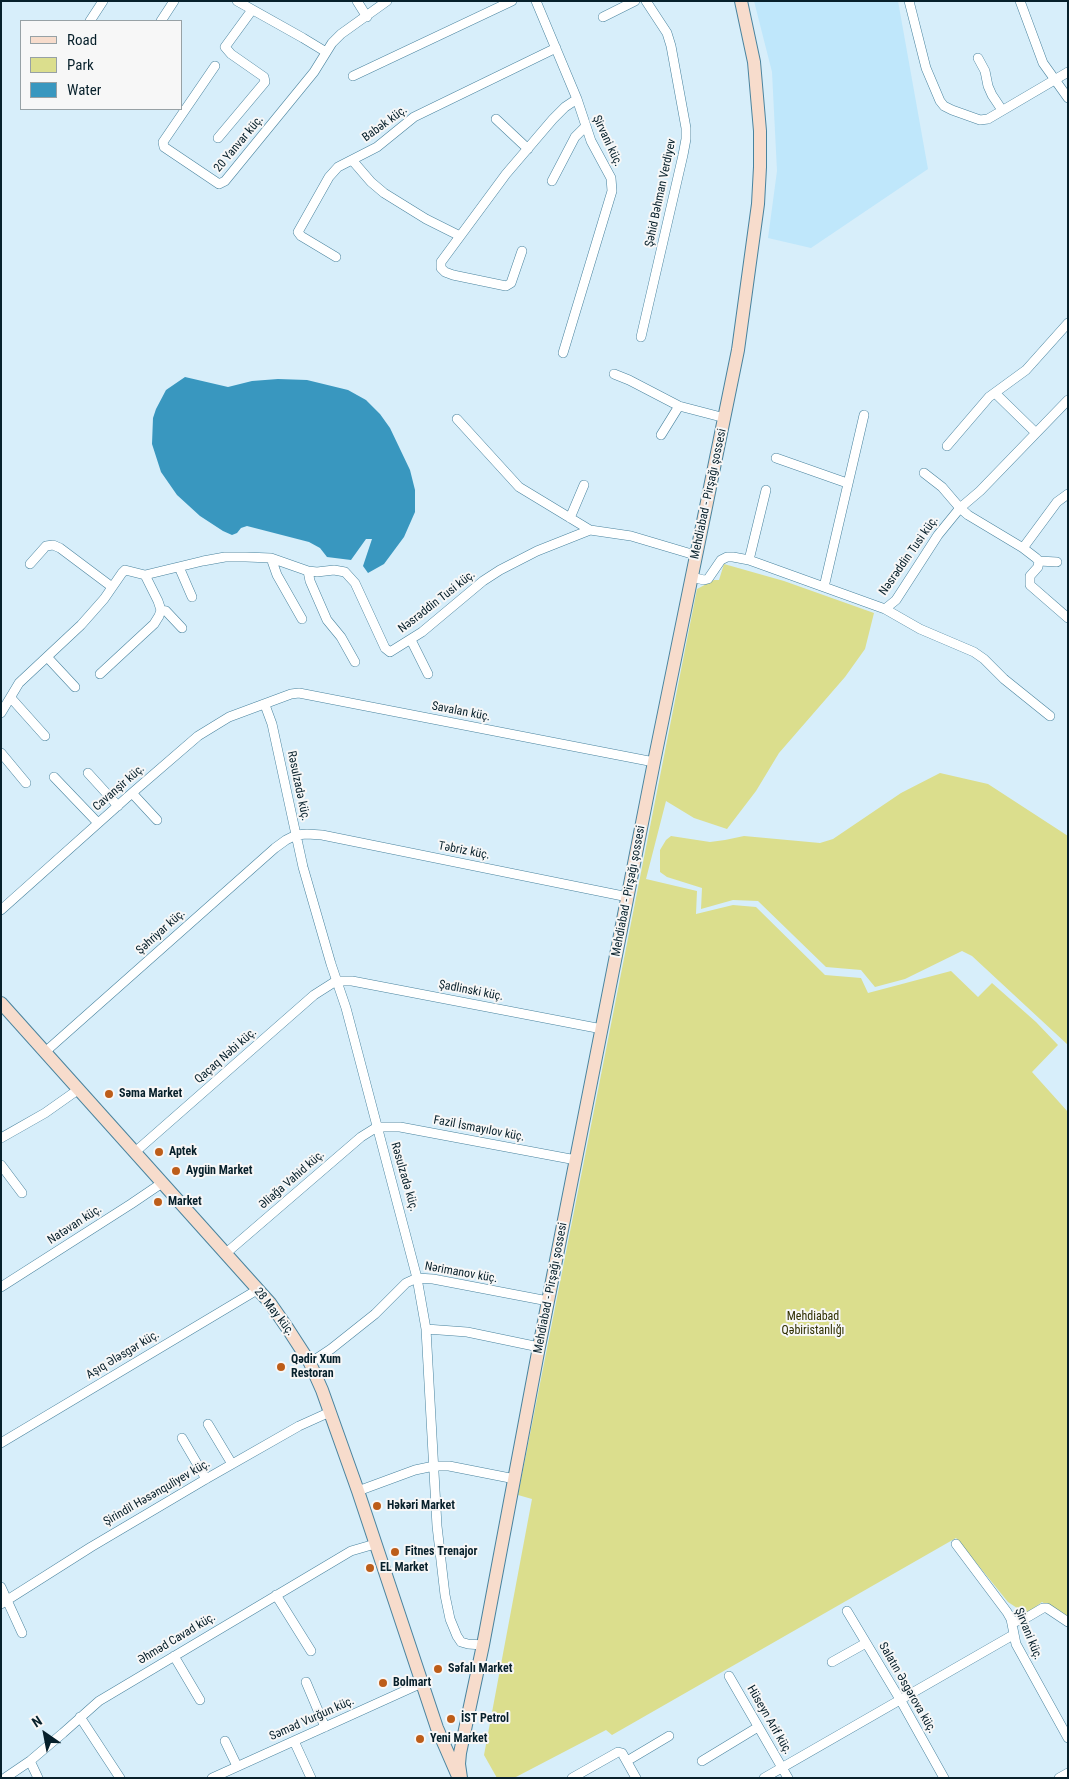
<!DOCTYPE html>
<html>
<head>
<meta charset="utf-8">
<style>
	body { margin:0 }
	#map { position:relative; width:1069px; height:1779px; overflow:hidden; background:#d7eefa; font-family:"Roboto Condensed",sans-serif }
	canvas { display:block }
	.frame { position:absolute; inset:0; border:2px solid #07202b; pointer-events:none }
	.legend { position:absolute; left:20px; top:20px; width:162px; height:90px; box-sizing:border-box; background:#f7f7f7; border:1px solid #97a1a5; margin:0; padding:6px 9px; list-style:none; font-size:15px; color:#07202b }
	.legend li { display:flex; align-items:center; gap:10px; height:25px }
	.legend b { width:25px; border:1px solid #97a1a5 }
	.north { position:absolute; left:20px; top:1709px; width:50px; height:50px; -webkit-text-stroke:4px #f7f7f7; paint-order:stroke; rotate:327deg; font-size:14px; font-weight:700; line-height:20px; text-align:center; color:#07202b }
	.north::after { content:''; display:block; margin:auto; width:18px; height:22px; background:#07202b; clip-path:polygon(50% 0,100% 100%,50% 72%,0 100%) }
</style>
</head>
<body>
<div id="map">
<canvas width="1069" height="1779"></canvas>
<div class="frame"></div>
<ul class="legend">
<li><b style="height:6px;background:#f7dccc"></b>Road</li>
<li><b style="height:14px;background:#dbde8d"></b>Park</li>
<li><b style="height:14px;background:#3997bf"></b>Water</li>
</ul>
<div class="north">N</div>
</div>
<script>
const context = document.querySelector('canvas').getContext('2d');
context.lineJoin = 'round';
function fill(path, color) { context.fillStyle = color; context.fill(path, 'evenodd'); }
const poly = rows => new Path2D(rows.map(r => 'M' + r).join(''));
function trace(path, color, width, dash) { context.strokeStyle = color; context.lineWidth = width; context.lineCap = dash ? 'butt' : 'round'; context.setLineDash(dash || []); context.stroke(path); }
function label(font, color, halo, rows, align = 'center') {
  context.font = font + ' "Roboto Condensed",sans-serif'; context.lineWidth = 4; context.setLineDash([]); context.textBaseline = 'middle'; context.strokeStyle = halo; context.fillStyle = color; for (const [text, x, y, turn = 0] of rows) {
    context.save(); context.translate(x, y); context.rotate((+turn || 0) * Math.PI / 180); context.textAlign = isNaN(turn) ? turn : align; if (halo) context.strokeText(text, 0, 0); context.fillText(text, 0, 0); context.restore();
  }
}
fill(poly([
	[754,1,898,1,928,169,811,248,768,238,777,171,772,72]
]), '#bfe7fb');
fill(poly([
	[724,564,784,581,874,613,865,649,845,677,779,753,756,791,727,829,694,818,666,801,646,879,697,891,696,914,733,905,756,907,825,975,861,978,868,993,951,971,978,997,992,983,1036,1022,1058,1045,1032,1072,1068,1112,1068,1618,1042,1602,1026,1614,1008,1602,956,1538,612,1735,606,1730,514,1778,497,1778,484,1755,532,1499,518,1495,697,589,714,580,719,580],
	[940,773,988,784,1068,836,1068,1045,972,956,962,951,905,979,875,987,861,970,826,967,758,901,733,900,701,909,702,888,667,877,660,872,660,850,666,840,671,836,710,842,725,840,744,836,820,843,833,839,901,793]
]), '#dbde8d');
fill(poly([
	[185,377,228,387,252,381,278,379,307,380,348,390,366,400,380,414,390,428,410,470,415,490,415,512,404,537,384,564,368,573,363,566,372,539,366,539,351,560,327,557,320,548,309,542,247,526,241,528,237,533,232,535,223,531,200,516,177,495,161,472,152,444,153,418,156,409,166,390]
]), '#3997bf');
const street = poly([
	[237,1,303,38,326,52],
	[357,1,367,17],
	[536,1,577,99,591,141,611,178,612,191,563,353],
	[909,1,926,68,940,101,944,106,952,110,980,120,988,119,1068,72],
	[1020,1,1043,63,1068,98],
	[603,17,635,1],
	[90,21,103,1],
	[161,21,174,1],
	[978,58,985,71,988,86,992,95,1002,110],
	[215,66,163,142,164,147,219,184,225,181,314,72,332,43,341,34,387,1],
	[353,76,512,1],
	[496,119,528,149],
	[218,138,265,82,264,77,231,54,225,47,252,10],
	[352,160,371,182,384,193,426,219,460,236],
	[552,181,575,137,585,127],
	[522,251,511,283,506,286,453,275,445,272,441,268,441,262,506,174,553,119,565,107,577,99],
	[336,257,301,236,298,232,329,177,338,167,377,147,414,117,556,48],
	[641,337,683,155,686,139,686,128,671,46,667,33,646,1],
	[614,374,629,380,679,406,725,418],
	[995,393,1036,433],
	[457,419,519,487,590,530],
	[661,435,679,406],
	[947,446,989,397,1026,370,1068,323],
	[776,458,847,483],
	[924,473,942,487,960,508,980,491,1068,400],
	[570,518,584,485],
	[1023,548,1057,502,1068,494],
	[271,558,277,575,302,619],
	[749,560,766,490],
	[1039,561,1057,562],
	[30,564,46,546,53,545,60,548,112,587],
	[179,567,192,597],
	[308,571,310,581,327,620,341,637,355,662],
	[691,577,704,580,708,579,721,560,727,557,733,557,749,560,885,609,896,600,938,535,960,508,968,515,1023,548,1036,558,1039,561,1038,567,1030,576,1030,585,1068,618],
	[824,587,864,415],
	[885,609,920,629,974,652,984,659,1004,679,1050,716],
	[161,610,166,611,182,628],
	[411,640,428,674],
	[48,658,75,687],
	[100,674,154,624,159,616,161,610,158,601,145,575],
	[11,698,45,736],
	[265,705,272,724,303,867,331,964,346,1008,417,1278,426,1329,437,1526,445,1595,450,1619,457,1636,461,1642,468,1644,483,1645],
	[1,713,19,683,81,625,104,599,122,573,125,570,145,575,203,561,225,557,246,557,271,558,308,571,317,572,334,570,345,572,355,583,385,648,390,652,422,632,483,581,500,570,537,551,590,530,631,536,695,555],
	[1,753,26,783],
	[88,773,118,806],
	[54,777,98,823],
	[132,793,157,820],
	[1,910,132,793,198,736,229,717,291,694,299,693,654,762],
	[45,1052,275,848,286,840,296,835,307,834,322,835,628,897],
	[1,1138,45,1113,79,1089],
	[135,1152,314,995,336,981,352,981,602,1029],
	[1,1165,22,1193],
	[225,1254,361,1137,377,1127,400,1127,576,1160],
	[1,1287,131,1204,162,1183],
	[426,1329,467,1332,539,1347],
	[310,1363,331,1349,375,1314,406,1283,417,1278,433,1279,548,1301],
	[208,1424,232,1464],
	[182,1438,206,1479],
	[1,1443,257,1290],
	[358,1491,415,1470,434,1466,449,1466,515,1479],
	[956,1544,1007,1612,1011,1619,1016,1644,1068,1738],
	[1,1587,22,1633],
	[276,1595,311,1651],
	[1,1604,91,1547,206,1479,299,1426,330,1412],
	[847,1611,901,1701,944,1778],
	[1012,1623,1026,1618,1043,1608,1047,1608,1068,1622],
	[174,1656,200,1700],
	[832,1662,866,1643],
	[729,1676,788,1778],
	[306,1682,325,1727],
	[80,1717,120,1778],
	[225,1741,237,1766],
	[294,1741,311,1778],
	[30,1761,38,1778],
	[627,1761,669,1736],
	[702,1761,758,1727],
	[5,1778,30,1761,63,1733,99,1701,351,1551,375,1544],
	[212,1778,422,1683],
	[572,1778,618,1752,622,1753,636,1778],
	[764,1778,1013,1635],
	[1059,1778,1068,1773]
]);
const secondary = poly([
	[1,1003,270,1303,288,1329,310,1363,322,1390,358,1491,437,1728,457,1774],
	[461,1778,459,1764,460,1753,483,1645,539,1347,654,762,738,350,758,204,760,167,760,131,754,62,741,1]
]);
trace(street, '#49839e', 10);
trace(secondary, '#49839e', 14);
trace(street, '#fff', 9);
trace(secondary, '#f7dccc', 12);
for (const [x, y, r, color] of [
	[109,1094,5,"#bd5d19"],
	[159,1152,5,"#bd5d19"],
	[176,1171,5,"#bd5d19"],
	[158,1202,5,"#bd5d19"],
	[281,1367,5,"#bd5d19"],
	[377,1506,5,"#bd5d19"],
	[395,1552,5,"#bd5d19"],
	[370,1568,5,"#bd5d19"],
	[438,1669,5,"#bd5d19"],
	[383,1683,5,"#bd5d19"],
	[451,1719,5,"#bd5d19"],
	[420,1739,5,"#bd5d19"]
]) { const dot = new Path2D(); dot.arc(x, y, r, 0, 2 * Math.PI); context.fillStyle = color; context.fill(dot); trace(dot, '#f7f7f7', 2); }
label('12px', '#07202b', '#f7f7f7', [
	["Babək küç.",385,124,-36],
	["Şirvani küç.",607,141,65],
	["20 Yanvar küç.",239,144,-50],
	["Şəhid Bəhman Verdiyev",661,193,-78],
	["Mehdiabad - Pirşağı şossesi",709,494,-78],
	["Nəsrəddin Tusi küç.",909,556,-55],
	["Nəsrəddin Tusi küç.",437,602,-38],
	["Savalan küç.",461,712,11],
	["Rəsulzadə küç.",298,786,78],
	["Cavanşir küç.",119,788,-41],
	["Təbriz küç.",464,851,11],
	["Mehdiabad - Pirşağı şossesi",629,891,-79],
	["Şəhriyar küç.",161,932,-42],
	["Şadlinski küç.",471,991,11],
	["Qaçaq Nəbi küç.",226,1056,-41],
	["Fazil İsmayılov küç.",479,1129,11],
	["Rəsulzadə küç.",404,1177,74],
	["Əliağa Vahid küç.",292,1180,-41],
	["Natəvan küç.",75,1225,-33],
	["Nərimanov küç.",461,1273,10],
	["Mehdiabad - Pirşağı şossesi",551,1288,-79],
	["28 May küç.",274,1312,52],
	["Aşıq Ələsgər küç.",123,1355,-31],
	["Şirindil Həsənquliyev küç.",157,1493,-30],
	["Şirvani küç.",1028,1634,68],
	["Əhməd Cavad küç.",177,1639,-31],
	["Salatın Əsgərova küç.",907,1688,60],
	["Səməd Vurğun küç.",312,1719,-24],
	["Hüseyn Arif küç.",769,1720,60]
]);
label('bold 12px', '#07202b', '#f7f7f7', [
	["Səma Market",119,1094],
	["Aptek",169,1152],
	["Aygün Market",186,1171],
	["Market",168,1202],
	["Qədir Xum",291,1360],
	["Restoran",291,1374],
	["Həkəri Market",387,1506],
	["Fitnes Trenajor",405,1552],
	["EL Market",380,1568],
	["Səfalı Market",448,1669],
	["Bolmart",393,1683],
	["İST Petrol",461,1719],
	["Yeni Market",430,1739]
], 'left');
label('12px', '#2f2f00', '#f7f7f7', [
	["Mehdiabad",813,1317],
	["Qəbiristanlığı",813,1331]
]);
</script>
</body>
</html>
